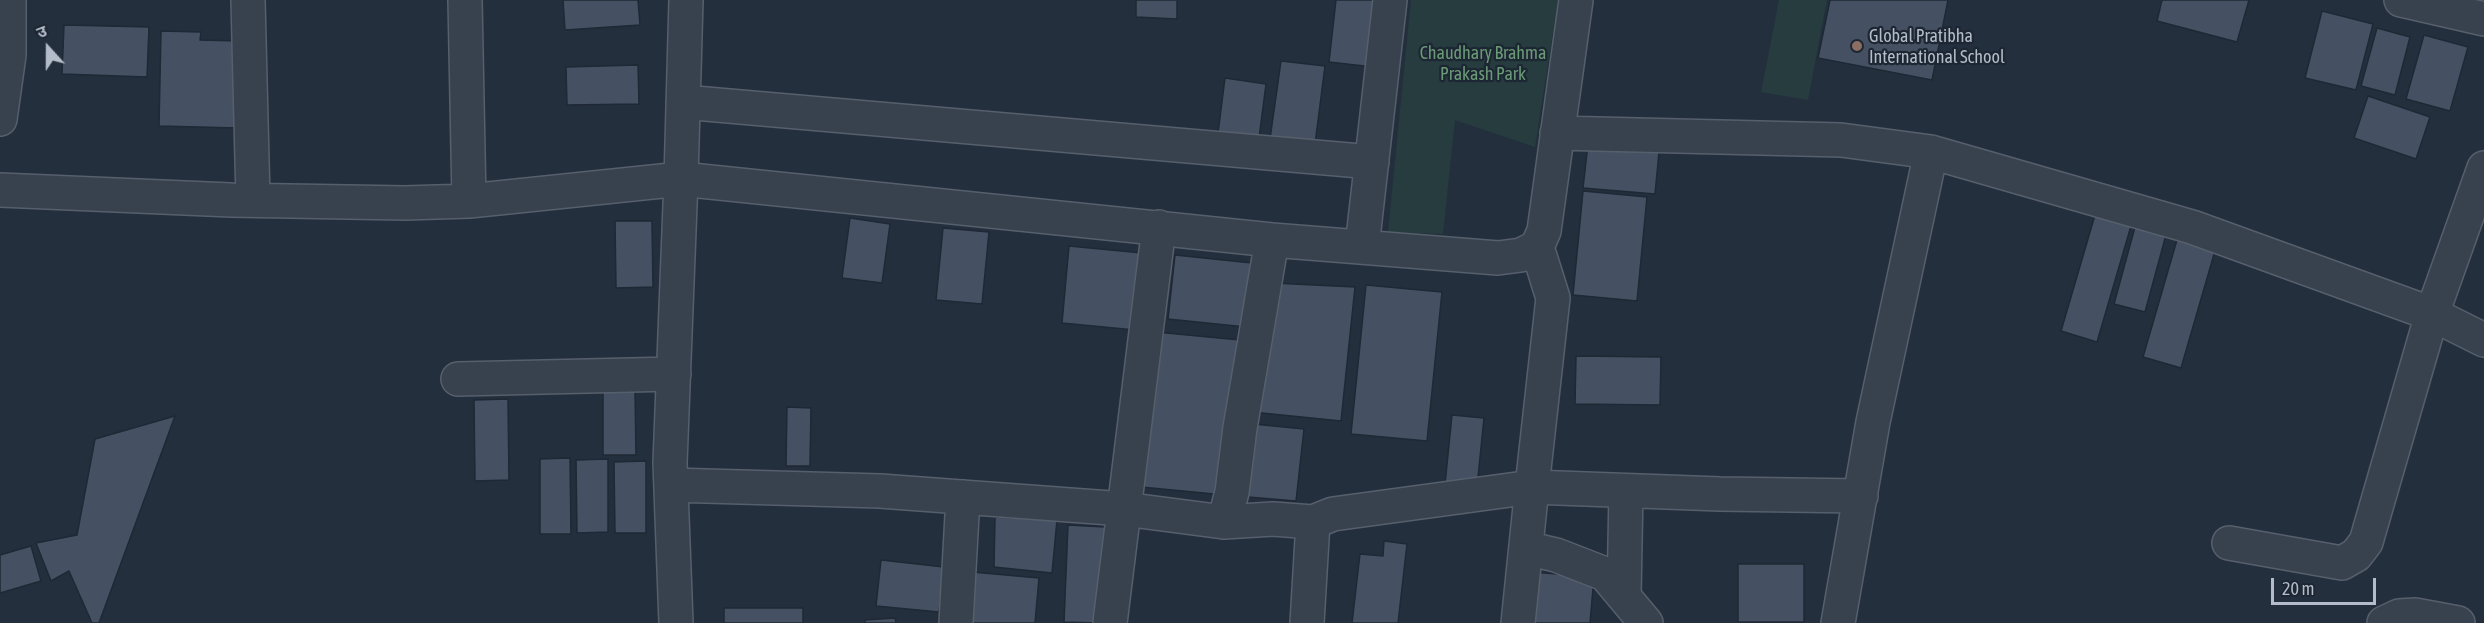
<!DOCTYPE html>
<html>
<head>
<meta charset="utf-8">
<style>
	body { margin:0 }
	#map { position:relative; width:2484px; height:623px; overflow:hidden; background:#242f3e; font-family:"Asap Condensed","Noto Sans Devanagari",sans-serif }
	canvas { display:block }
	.north { position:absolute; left:18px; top:18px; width:60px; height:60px; -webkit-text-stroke:4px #1d2633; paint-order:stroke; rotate:339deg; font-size:16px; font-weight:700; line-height:24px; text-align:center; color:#b4bcc9 }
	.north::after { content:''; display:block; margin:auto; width:21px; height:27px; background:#b4bcc9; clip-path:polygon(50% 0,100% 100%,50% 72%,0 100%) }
	.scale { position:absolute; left:2271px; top:578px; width:105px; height:27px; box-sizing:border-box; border:3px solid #b4bcc9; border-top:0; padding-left:8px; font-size:18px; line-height:21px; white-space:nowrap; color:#b4bcc9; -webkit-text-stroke:4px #1d2633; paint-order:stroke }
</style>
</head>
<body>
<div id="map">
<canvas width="2484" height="623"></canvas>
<div class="north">उ</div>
<div class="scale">20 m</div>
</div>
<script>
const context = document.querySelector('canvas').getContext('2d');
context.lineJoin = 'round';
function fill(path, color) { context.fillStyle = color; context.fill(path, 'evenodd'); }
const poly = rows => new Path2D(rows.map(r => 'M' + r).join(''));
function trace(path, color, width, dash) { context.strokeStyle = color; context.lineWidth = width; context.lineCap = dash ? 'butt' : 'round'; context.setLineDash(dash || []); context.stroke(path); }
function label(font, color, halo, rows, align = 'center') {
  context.font = font + ' "Asap Condensed",sans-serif'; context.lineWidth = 4.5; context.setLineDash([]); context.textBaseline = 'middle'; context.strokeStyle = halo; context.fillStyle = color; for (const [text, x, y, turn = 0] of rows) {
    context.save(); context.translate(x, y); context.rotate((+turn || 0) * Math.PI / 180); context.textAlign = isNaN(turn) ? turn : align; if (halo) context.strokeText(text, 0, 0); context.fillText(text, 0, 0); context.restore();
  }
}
fill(poly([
	[1411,0,1558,0,1535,147,1455,120,1443,234,1388,232],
	[1779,0,1827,0,1808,100,1761,92]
]), '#263c3f');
const building = poly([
	[563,0,638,0,640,25,565,30,563,0],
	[1136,0,1177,0,1177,19,1136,17,1136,0],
	[1336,0,1389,0,1382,68,1329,62,1336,0],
	[1830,0,1948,0,1932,80,1818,58,1830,0],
	[2162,0,2249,0,2237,42,2157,21,2162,0],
	[2322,11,2373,24,2356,90,2305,78,2322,11],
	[64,25,149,27,147,77,62,74,64,25],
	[2377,28,2410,37,2395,95,2361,86,2377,28],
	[161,31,201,32,200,40,239,41,238,128,159,126,161,31],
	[2424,35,2468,47,2450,111,2406,99,2424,35],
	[1281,61,1325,66,1314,152,1269,146,1281,61],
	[638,65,639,104,567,105,566,67,638,65],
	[1225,78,1266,84,1258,146,1217,141,1225,78],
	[2368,96,2430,117,2416,159,2354,138,2368,96],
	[1589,135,1660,142,1655,194,1583,188,1589,135],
	[1583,191,1647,197,1637,301,1573,295,1583,191],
	[2095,215,2131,226,2097,342,2061,331,2095,215],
	[850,218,890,224,882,283,842,278,850,218],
	[615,221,652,221,653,287,616,288,615,221],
	[2135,227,2166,235,2145,312,2114,304,2135,227],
	[943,228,989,232,982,304,936,300,943,228],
	[2179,233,2217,244,2181,368,2143,357,2179,233],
	[1069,246,1142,253,1135,330,1062,323,1069,246],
	[1175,255,1252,263,1246,327,1168,319,1175,255],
	[1273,283,1355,287,1341,421,1252,412,1273,283],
	[1366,285,1442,292,1427,441,1351,434,1366,285],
	[1156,332,1240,340,1225,495,1141,487,1156,332],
	[1576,356,1661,357,1660,405,1575,404,1576,356],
	[603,391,635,391,636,455,603,455,603,391],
	[508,399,509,480,475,481,474,400,508,399],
	[787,407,811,408,810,466,786,466,787,407],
	[1452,415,1484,418,1477,487,1445,484,1452,415],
	[175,416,99,623,92,623,69,571,51,581,36,543,77,535,95,439,175,416],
	[1243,423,1304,429,1296,501,1236,496,1243,423],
	[570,458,571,534,540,534,540,459,570,458],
	[608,459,608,532,577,533,576,460,608,459],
	[646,461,646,533,615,533,614,462,646,461],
	[995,517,1057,520,1052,573,994,567,995,517],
	[1068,525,1105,527,1101,623,1064,622,1068,525],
	[1384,541,1407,544,1398,623,1352,623,1360,554,1383,556,1384,541],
	[31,546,41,581,0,593,0,555,31,546],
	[881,560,944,567,939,612,876,606,881,560],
	[1738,564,1804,564,1804,622,1738,622,1738,564],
	[972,572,1039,578,1035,623,967,623,972,572],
	[1532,572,1594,577,1590,623,1528,623,1532,572],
	[724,608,803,608,803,623,724,623,724,608],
	[895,618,896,623,865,623,865,620,895,618]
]);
fill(building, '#455162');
trace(building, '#1f2835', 1.5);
const minor = poly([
	[248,0,253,200],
	[465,0,469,201],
	[2401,0,2484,19],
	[683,102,1372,162],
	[0,119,9,55,9,0],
	[1557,133,1841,140,1931,152,2192,227,2432,314,2484,340],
	[0,190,231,200,405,203,469,201,681,179,1272,240,1498,258,1521,255,1537,247,1544,231,1576,0],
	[1362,247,1390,0],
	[1537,247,1553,298,1532,487,1720,494,1861,496],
	[458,379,674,374],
	[671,485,880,491,1124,509,1224,522,1273,519,1313,522],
	[1224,522,1232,492,1240,428,1272,240],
	[2229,543,2342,563,2356,555,2366,542,2432,314,2484,168],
	[1526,548,1556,555,1605,574,1646,623],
	[1624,596,1626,491],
	[676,623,670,463,681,179,686,0],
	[956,623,963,497],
	[1110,623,1159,227],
	[1307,623,1313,522,1333,514,1532,487,1518,623],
	[1838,623,1873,422,1931,152],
	[2384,623,2399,616,2415,615,2458,623]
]);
trace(minor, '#565f6c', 36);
trace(minor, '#38414e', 33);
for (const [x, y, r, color] of [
	[1857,46,6,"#8d6e63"]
]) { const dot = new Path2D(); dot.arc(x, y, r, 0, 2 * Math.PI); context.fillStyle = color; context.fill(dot); trace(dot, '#1d2633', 2); }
label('18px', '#b4bcc9', '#1d2633', [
	["Global Pratibha",1869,36],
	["International School",1869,57]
], 'left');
label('18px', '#6b9a76', '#1d2633', [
	["Chaudhary Brahma",1483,53],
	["Prakash Park",1483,74]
]);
</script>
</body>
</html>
